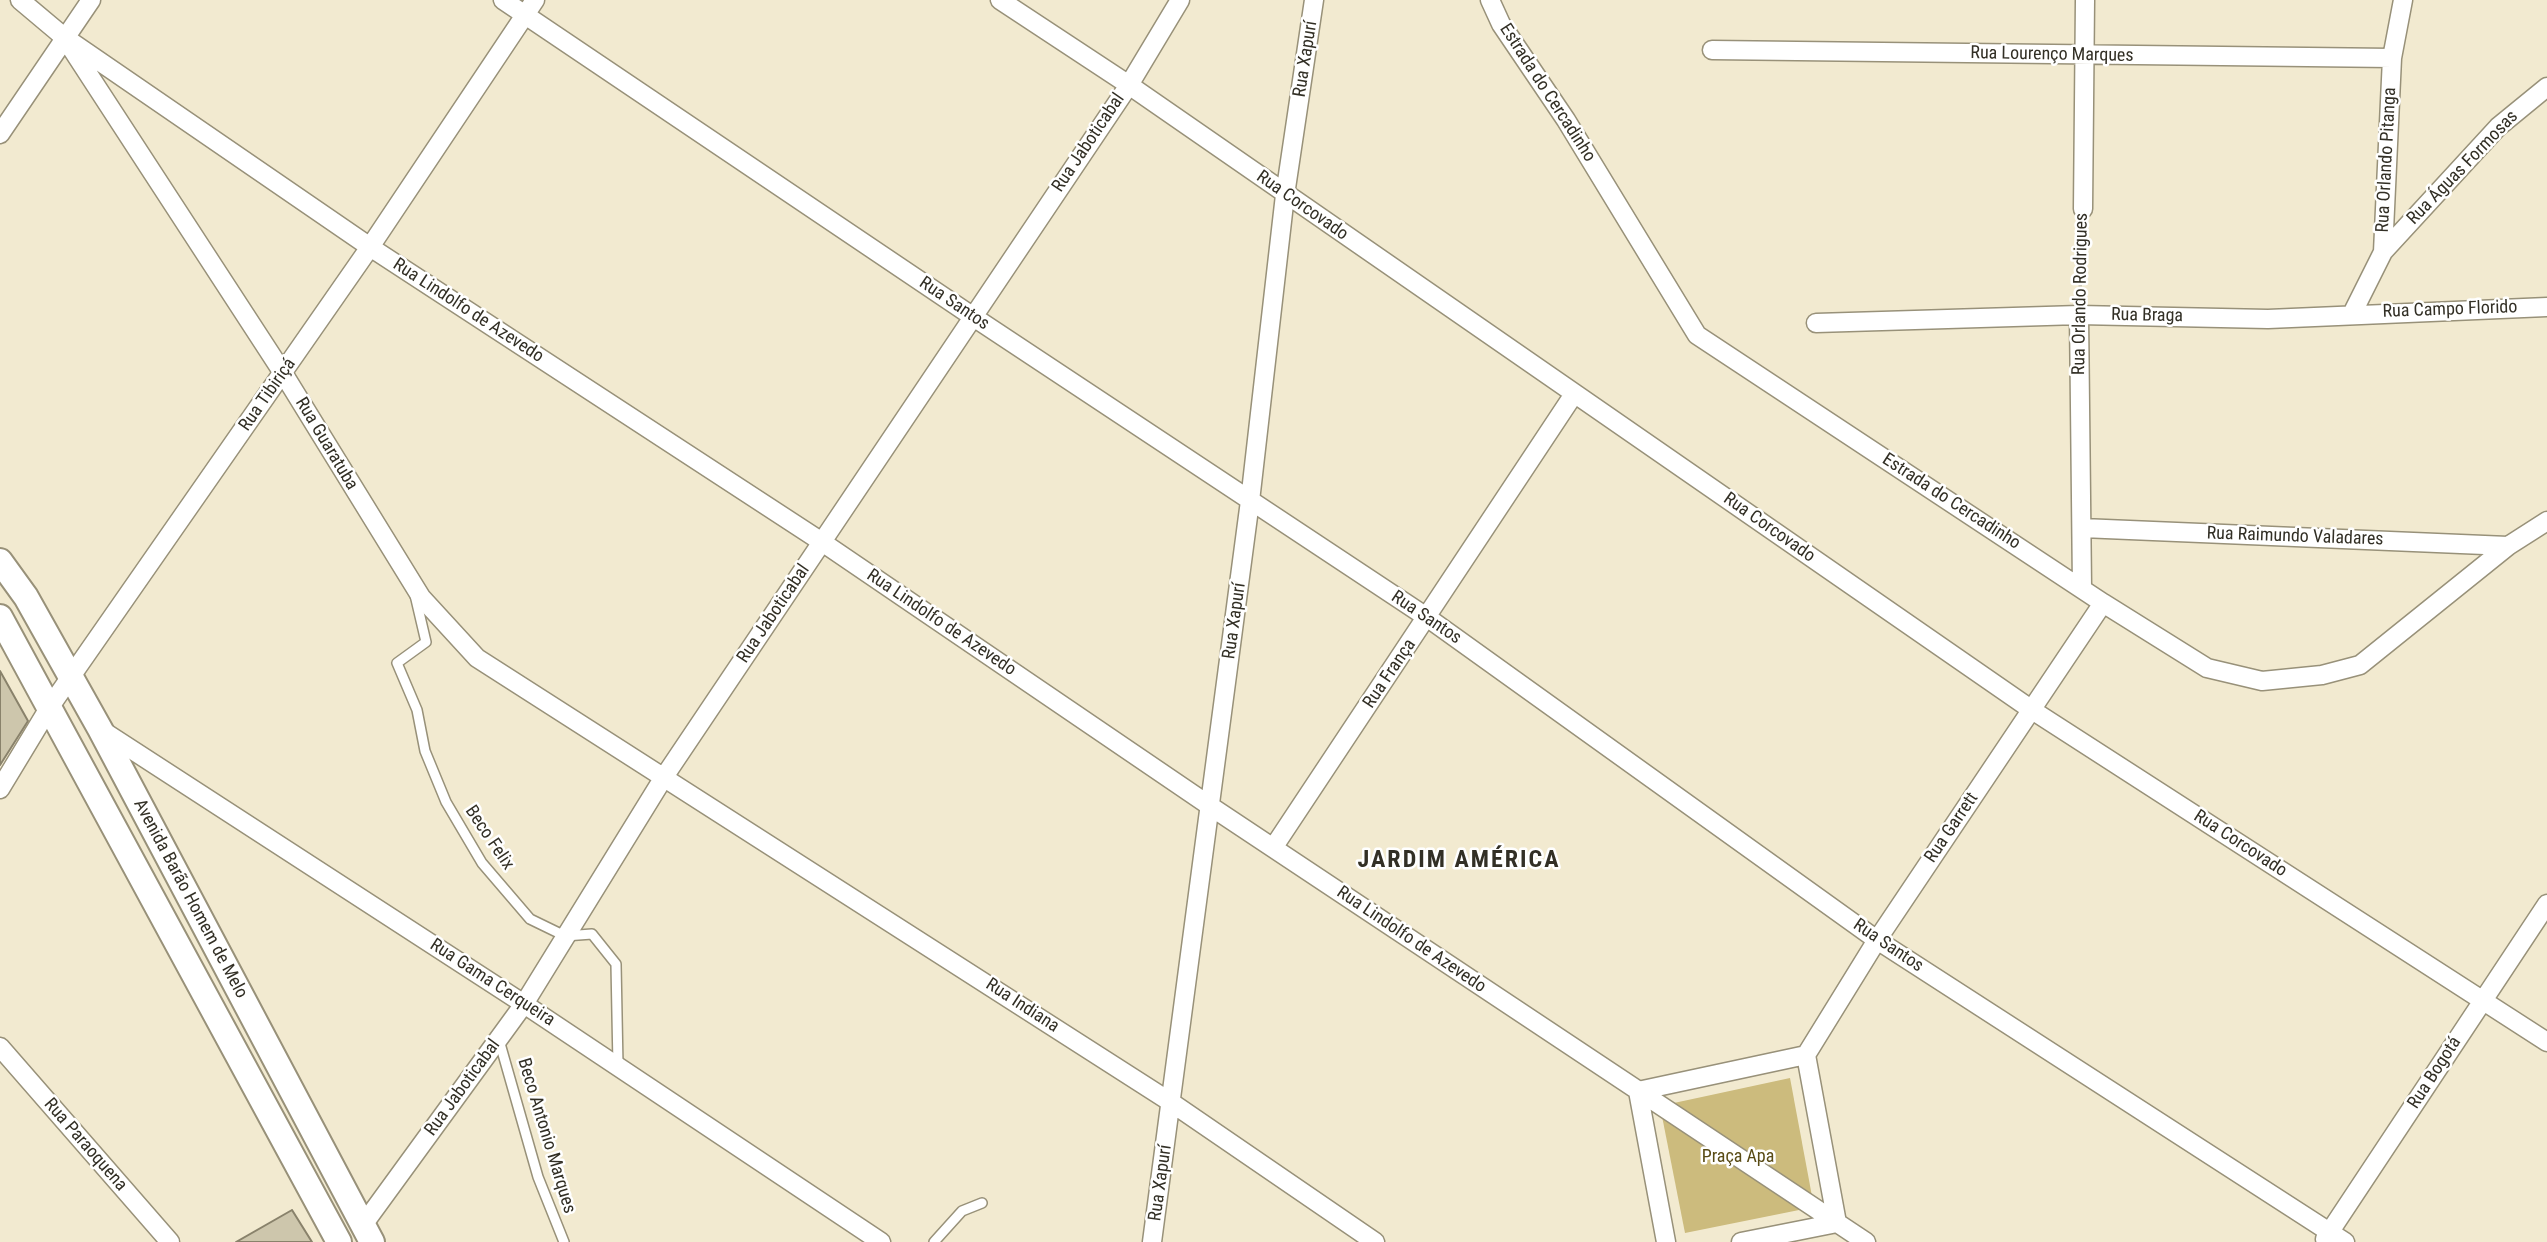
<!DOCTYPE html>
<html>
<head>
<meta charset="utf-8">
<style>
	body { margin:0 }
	canvas { display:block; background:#f2ead0 }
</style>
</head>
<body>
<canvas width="2547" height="1242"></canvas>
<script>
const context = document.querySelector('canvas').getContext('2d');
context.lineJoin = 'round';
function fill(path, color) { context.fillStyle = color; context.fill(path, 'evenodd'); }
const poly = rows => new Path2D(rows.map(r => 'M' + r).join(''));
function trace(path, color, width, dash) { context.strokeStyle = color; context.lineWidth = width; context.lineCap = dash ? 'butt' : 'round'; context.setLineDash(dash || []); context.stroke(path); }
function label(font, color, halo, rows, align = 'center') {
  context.font = font + ' "Roboto Condensed",sans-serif'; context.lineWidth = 5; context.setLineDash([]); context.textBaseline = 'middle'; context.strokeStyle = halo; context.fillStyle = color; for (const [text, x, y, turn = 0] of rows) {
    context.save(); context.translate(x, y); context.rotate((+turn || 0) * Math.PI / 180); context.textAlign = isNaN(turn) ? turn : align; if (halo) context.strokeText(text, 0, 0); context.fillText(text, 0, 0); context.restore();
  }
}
fill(poly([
	[1790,1078,1814,1207,1685,1233,1660,1106]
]), '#ccbb7d');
const building = poly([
	[0,671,28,721,0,765,0,671],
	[292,1210,312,1242,236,1242,292,1210]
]);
fill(building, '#cdc6ac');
trace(building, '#89826b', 2);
const service = poly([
	[415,595,426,642,397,663,417,710,425,751,446,802,482,863,530,919,565,936,592,934,616,964,618,1066],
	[499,1040,538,1177,564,1242],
	[934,1242,962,1211,982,1203]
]);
const minor = poly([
	[20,0,64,37,370,247,822,542,1210,806,1866,1242],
	[503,0,972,316,1428,618,1877,940,2345,1242],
	[1000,0,1129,85,2032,710,2547,1042],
	[1490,0,1501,24,1566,120,1697,335,2103,603,2207,668,2262,681,2322,675,2360,665,2508,546,2547,521],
	[70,46,283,373,421,597,477,658,1172,1103,1375,1242],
	[1712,50,2392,58],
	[0,134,91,0],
	[2083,209,2085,0],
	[2383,252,2498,127,2547,87],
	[2352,314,2383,252,2392,58,2403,0],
	[2079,315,2082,588],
	[1816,323,2079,315,2268,319,2547,307],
	[2082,528,2508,546],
	[103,731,524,1004,881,1242],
	[0,789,49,708,370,247,535,0],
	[1273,848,1574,394],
	[0,1047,170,1242],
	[1806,1055,1877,940,2103,603],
	[363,1225,524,1004,664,777,1129,85,1180,0],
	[2325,1239,2547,904],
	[1152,1242,1250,501,1285,195,1314,0],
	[1666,1242,1638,1091,1806,1055,1837,1223,1741,1242]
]);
const secondary = poly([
	[0,561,26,597,100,729,372,1242],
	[0,617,339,1242]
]);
trace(service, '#989179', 12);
trace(minor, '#989179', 21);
trace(secondary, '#989179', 28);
trace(poly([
	[2080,295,2082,226]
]), '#b5af9a', 3.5, [3.5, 5]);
trace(service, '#fff', 9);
trace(minor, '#fff', 18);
trace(secondary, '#fff', 24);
label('18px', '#322f25', '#fff', [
	["Rua Lourenço Marques",2052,55,1],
	["Rua Xapurí",1306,59,-81],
	["Estrada do Cercadinho",1547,93,57],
	["Rua Jaboticabal",1089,143,-56],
	["Rua Orlando Pitanga",2387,160,-87],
	["Rua Águas Formosas",2463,168,-46],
	["Rua Corcovado",1302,206,35],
	["Rua Orlando Rodrigues",2081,294,-89],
	["Rua Santos",954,304,34],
	["Rua Campo Florido",2450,310,-2],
	["Rua Lindolfo de Azevedo",468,311,33],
	["Rua Braga",2147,316,1],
	["Rua Tibiriçá",268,395,-55],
	["Rua Guaratuba",326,444,59],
	["Estrada do Cercadinho",1951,502,33],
	["Rua Corcovado",1769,528,35],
	["Rua Raimundo Valadares",2295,537,2],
	["Rua Jaboticabal",774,614,-56],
	["Rua Santos",1426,618,34],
	["Rua Xapurí",1235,621,-82],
	["Rua Lindolfo de Azevedo",941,623,34],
	["Rua França",1390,674,-56],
	["Rua Garrett",1952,828,-56],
	["Beco Felix",489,838,56],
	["Rua Corcovado",2240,844,33],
	["Avenida Barão Homem de Melo",190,899,62],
	["Rua Lindolfo de Azevedo",1411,940,34],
	["Rua Santos",1888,946,34],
	["Rua Gama Cerqueira",492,983,33],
	["Rua Indiana",1022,1006,33],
	["Rua Bogotá",2435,1073,-57],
	["Rua Jaboticabal",463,1088,-54],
	["Beco Antonio Marques",546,1136,73],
	["Rua Paraoquena",85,1145,49],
	["Rua Xapurí",1161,1183,-82]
]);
label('18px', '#594b15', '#fff', [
	["Praça Apa",1738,1157]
]);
context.letterSpacing = '2px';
label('bold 24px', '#322f25', '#fff', [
	["JARDIM AMÉRICA",1459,861]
]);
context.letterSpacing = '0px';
</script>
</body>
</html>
